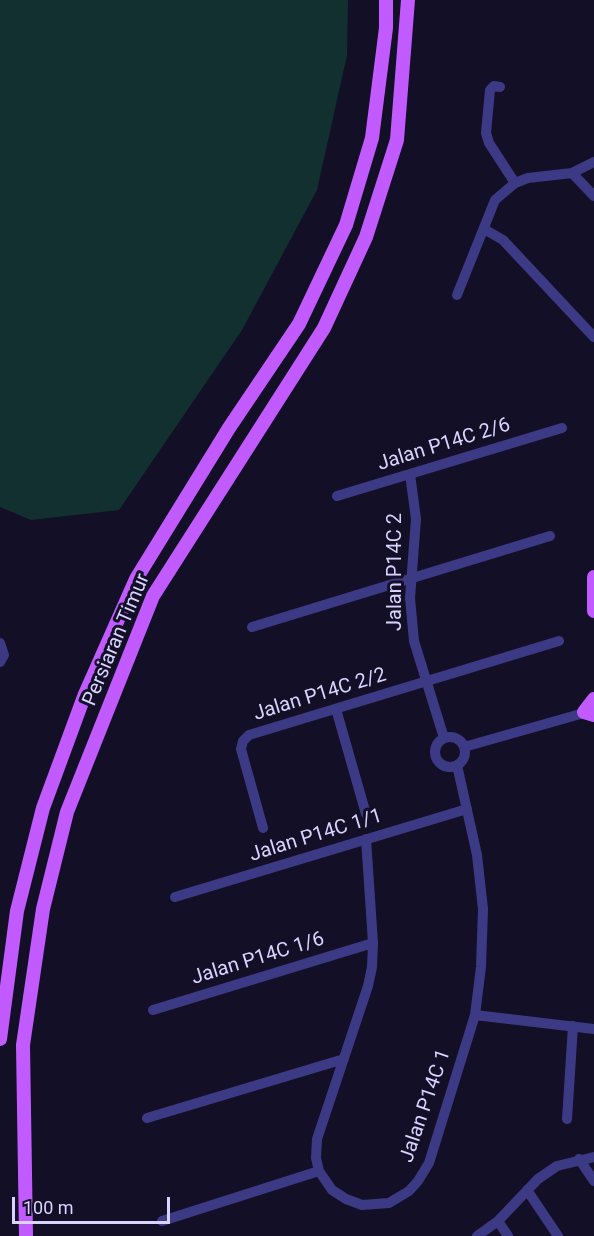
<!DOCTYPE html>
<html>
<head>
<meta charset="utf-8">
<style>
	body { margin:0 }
	#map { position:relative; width:594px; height:1236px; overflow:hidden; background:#130f26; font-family:Roboto,sans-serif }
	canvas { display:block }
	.scale { position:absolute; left:12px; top:1197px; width:158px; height:27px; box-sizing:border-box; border:3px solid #d9d4ff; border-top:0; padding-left:8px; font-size:18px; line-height:21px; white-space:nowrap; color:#d9d4ff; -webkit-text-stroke:4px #130f26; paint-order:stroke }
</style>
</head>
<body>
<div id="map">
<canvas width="594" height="1236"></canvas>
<div class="scale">100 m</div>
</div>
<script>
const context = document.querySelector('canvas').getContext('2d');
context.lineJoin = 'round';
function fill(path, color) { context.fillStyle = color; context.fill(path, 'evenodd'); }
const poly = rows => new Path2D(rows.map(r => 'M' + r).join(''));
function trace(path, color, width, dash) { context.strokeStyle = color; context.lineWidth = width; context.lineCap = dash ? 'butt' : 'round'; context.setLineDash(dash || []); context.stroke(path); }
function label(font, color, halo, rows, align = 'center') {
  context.font = font + ' Roboto,sans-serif'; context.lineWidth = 6; context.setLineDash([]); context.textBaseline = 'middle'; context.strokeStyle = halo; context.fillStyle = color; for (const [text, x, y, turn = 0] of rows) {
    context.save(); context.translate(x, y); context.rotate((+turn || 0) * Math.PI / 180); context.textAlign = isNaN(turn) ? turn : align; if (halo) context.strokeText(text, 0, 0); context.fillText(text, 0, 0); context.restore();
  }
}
fill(poly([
	[0,0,348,0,347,55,317,190,242,330,119,510,31,520,0,507]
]), '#12302f');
trace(poly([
	[500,87,494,86,490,90,486,133,489,143,515,183],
	[572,173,594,196],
	[484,229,503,240,594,337],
	[457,295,495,200,515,183,528,178,572,173,594,162],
	[410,474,416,519,410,598,414,641,444,738],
	[337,496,562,428],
	[252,627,550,536],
	[0,643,4,655,0,662],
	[336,709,366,814],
	'435 752a15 15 0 1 1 30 0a15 15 0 1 1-30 0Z',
	[464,747,591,711],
	[263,828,241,749,243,741,249,735,559,641],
	[366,839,373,943,372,967,368,986,317,1139,316,1158,319,1171,332,1190,346,1199,362,1205,389,1203,409,1191,418,1181,429,1163,475,1015,481,967,483,909,477,855,457,765],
	[175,897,467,809],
	[153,1010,373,943],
	[475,1015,594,1029],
	[147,1118,344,1059],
	[567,1119,573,1026],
	[579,1159,594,1181],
	[527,1190,558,1236],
	[162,1221,319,1171],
	[498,1221,508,1236],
	[477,1236,498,1221,538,1179,557,1166,594,1157]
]), '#3d3a85', 10);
trace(poly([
	[594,577,594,611],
	[594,699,584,712,594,715],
	[0,1039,17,911,43,808,85,694,136,579,229,428,299,324,346,225,372,138,386,28,386,0],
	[26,1236,23,1045,43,909,67,812,153,596,324,328,366,237,397,140,408,0]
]), '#c25bff', 14);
label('20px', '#d9d4ff', '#130f26', [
	["Jalan P14C 2/6",444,445,-17],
	["Jalan P14C 2",396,572,-90],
	["Persiaran Timur",117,640,-67],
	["Jalan P14C 2/2",320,695,-17],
	["Jalan P14C 1/1",316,836,-17],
	["Jalan P14C 1/6",258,959,-17],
	["Jalan P14C 1",426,1106,-71]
]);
</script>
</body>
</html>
